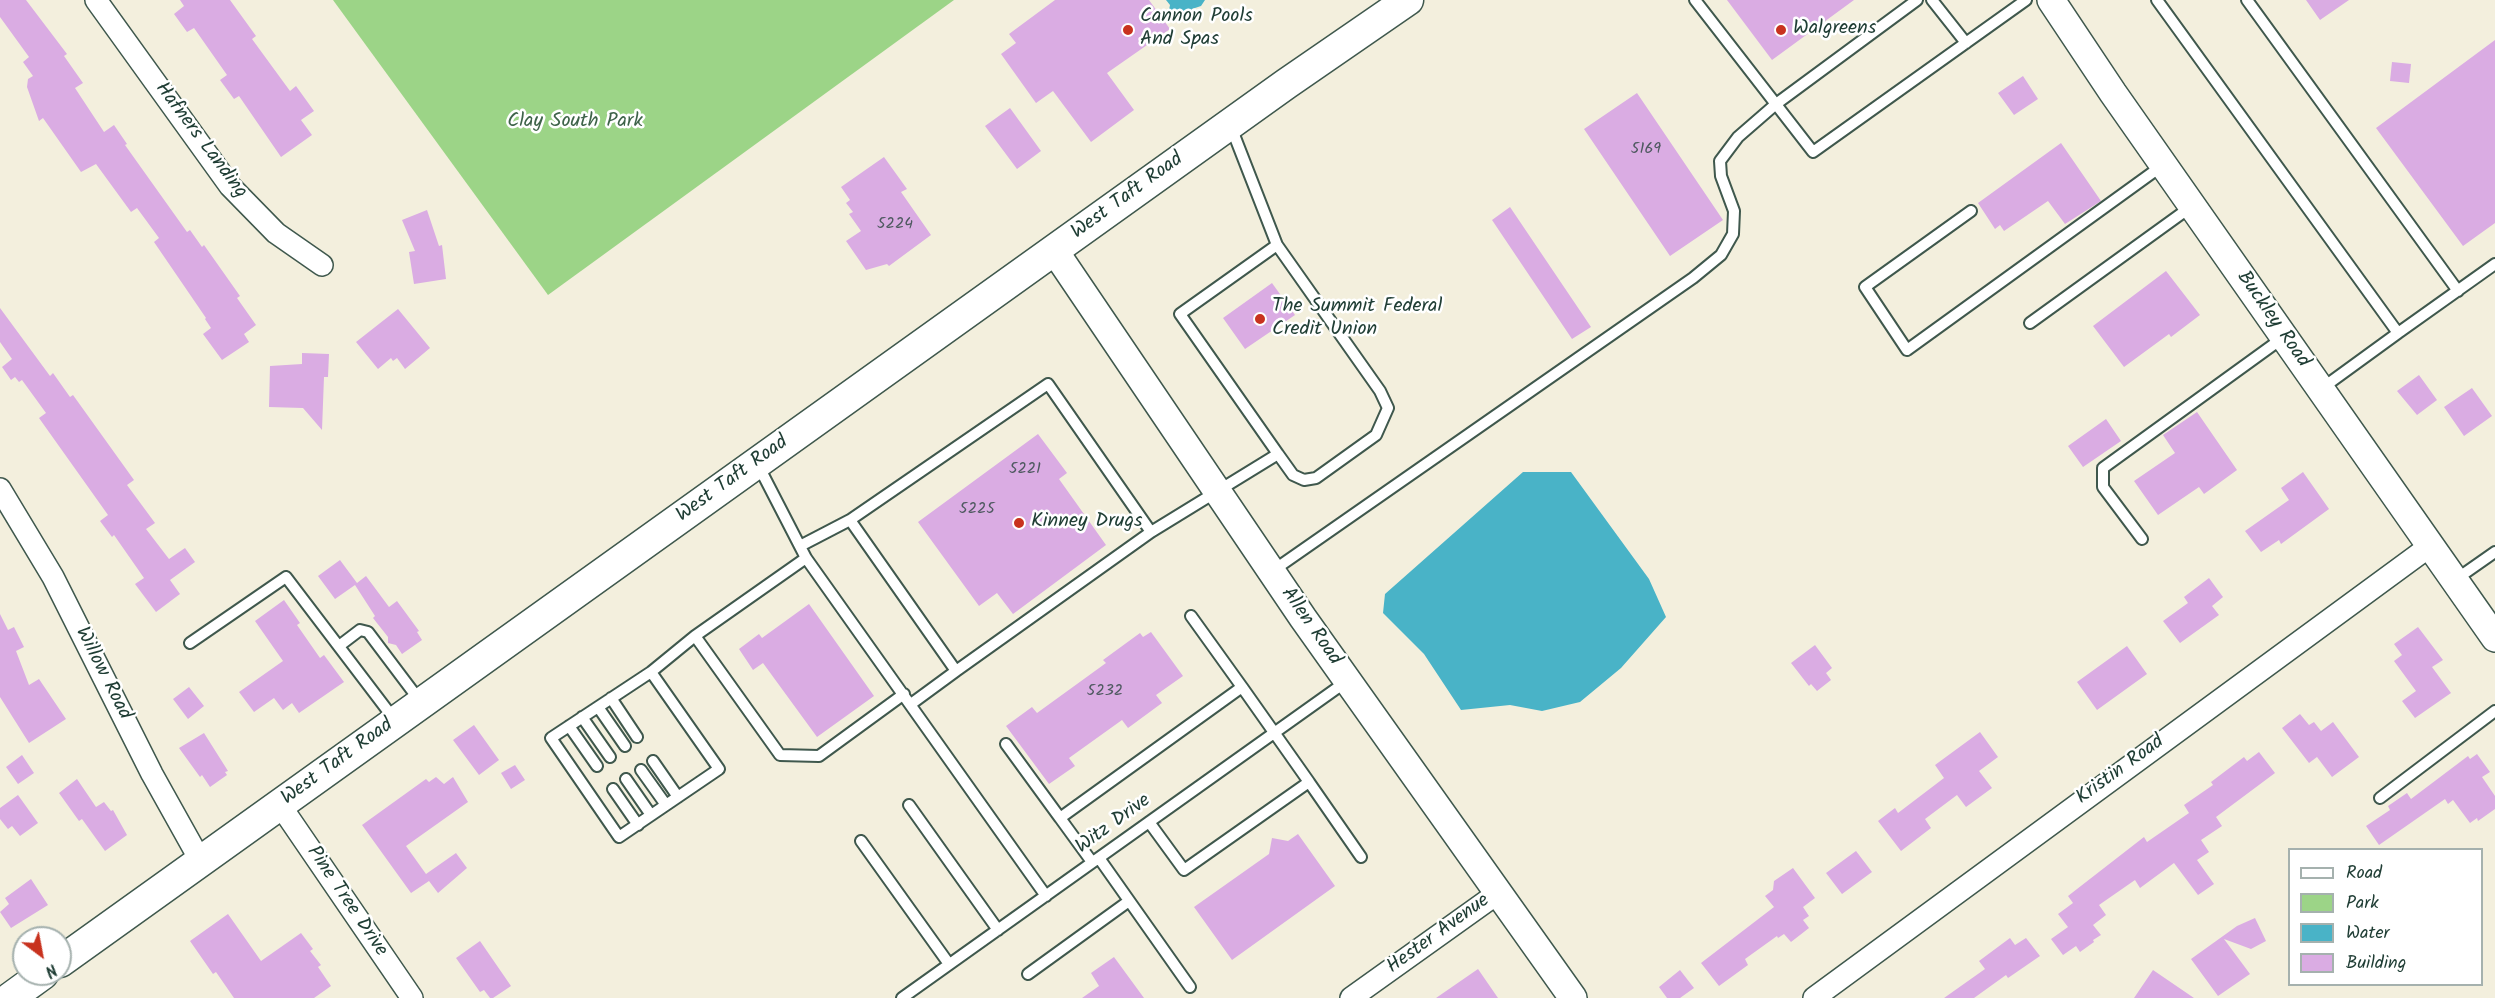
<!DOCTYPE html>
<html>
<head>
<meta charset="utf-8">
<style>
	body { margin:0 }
	#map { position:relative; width:2495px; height:998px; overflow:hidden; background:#f3efdd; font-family:Kalam,sans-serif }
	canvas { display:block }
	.legend { position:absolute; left:2288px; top:848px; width:195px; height:138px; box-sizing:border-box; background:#fff; border:2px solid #a5b1ae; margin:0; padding:8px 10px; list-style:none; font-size:18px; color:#1f3d34 }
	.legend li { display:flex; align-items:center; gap:12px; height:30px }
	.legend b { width:30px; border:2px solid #a5b1ae }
	.north { position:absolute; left:12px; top:926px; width:60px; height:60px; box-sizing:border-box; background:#fff; border:2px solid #a5b1ae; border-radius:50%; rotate:148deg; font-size:16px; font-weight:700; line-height:24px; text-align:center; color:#1f3d34 }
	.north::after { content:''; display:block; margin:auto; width:21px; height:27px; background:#c8321e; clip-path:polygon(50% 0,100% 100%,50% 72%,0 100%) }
</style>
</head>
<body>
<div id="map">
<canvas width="2495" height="998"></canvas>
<ul class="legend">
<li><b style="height:8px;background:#fff"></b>Road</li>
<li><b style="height:16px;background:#9cd487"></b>Park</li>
<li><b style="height:16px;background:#49b3c7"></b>Water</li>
<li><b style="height:16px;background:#daace3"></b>Building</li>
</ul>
<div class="north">N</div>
</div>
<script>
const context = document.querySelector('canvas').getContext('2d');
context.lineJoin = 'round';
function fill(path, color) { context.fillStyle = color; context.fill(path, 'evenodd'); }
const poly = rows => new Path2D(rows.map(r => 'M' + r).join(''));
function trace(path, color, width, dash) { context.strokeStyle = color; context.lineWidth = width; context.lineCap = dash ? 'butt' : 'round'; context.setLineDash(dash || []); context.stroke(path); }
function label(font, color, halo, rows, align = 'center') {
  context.font = font + ' Kalam,sans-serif'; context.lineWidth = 5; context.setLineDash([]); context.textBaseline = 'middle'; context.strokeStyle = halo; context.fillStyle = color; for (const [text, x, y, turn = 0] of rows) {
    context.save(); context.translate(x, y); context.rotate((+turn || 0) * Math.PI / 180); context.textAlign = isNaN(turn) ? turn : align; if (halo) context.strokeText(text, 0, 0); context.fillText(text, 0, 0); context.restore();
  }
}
fill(poly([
	[333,0,954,0,548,295]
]), '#9cd487');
fill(poly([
	[1166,0,1205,0,1201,6,1192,9,1187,16,1173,19,1168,15,1170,5],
	[1523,472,1571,472,1649,579,1666,617,1621,668,1580,702,1542,711,1510,705,1461,710,1424,654,1383,613,1385,594]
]), '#49b3c7');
fill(poly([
	[0,0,26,0,67,54,64,56,83,83,75,88,104,132,114,125,127,144,125,145,187,232,190,230,202,247,204,245,240,296,237,298,256,325,244,334,249,342,222,360,203,334,211,328,205,319,206,318,154,242,159,238,137,208,131,212,96,164,81,172,43,118,39,121,27,87,28,79,33,76,23,62,29,57,0,17],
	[180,0,230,0,256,36,252,39,290,91,296,86,314,111,301,120,312,135,281,157,239,96,234,99,220,80,227,75,194,28,187,32,174,14,184,6],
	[1055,0,1149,0,1170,29,1107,73,1134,110,1091,142,1053,91,1036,103,1001,54,1016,43,1009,34],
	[1727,0,1854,0,1772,60],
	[2306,0,2349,0,2320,20],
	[2495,40,2495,223,2463,246,2376,128],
	[2392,62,2411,64,2409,83,2390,81],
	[2023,76,2038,99,2014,115,1998,93],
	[1637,93,1723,220,1670,256,1584,129],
	[1010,108,1041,151,1017,169,985,126],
	[2061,143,2101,201,2065,224,2048,201,2004,231,2000,225,1995,229,1978,203],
	[884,157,907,189,901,192,931,235,889,266,887,264,866,270,846,241,861,231,849,214,853,212,846,203,850,200,841,187],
	[1510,207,1591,327,1572,339,1492,220],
	[427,210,439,246,442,245,446,279,414,284,409,252,415,251,402,220],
	[2166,271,2200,315,2171,337,2169,334,2124,367,2093,326],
	[1272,283,1295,315,1245,349,1223,318],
	[0,308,50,376,53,373,70,397,73,395,134,480,127,485,155,523,146,529,169,559,185,548,195,562,170,580,180,594,156,612,135,584,144,578,114,535,112,537,100,521,108,515,39,418,46,413,22,380,19,382,15,377,11,380,2,367,12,359,0,342],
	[398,309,430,348,405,369,397,358,393,361,391,358,378,369,356,342],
	[302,353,329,354,328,377,324,377,322,430,303,408,269,407,270,366,302,364],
	[2419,375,2437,400,2417,415,2397,391],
	[2472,388,2492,416,2464,436,2444,407],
	[2197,412,2237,470,2204,494,2199,487,2158,515,2134,481,2175,453,2163,435],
	[2106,419,2121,441,2083,467,2068,446],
	[1038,434,1067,473,1059,479,1106,545,1013,614,997,593,979,606,918,522],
	[2303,472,2329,509,2281,544,2279,540,2261,552,2245,531,2289,500,2281,488],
	[340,560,357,583,366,576,389,607,397,601,419,631,417,632,422,640,402,654,396,645,388,643,388,637,373,618,375,616,355,585,335,599,318,576],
	[2209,578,2223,597,2212,606,2219,615,2180,643,2163,621,2188,603,2184,597],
	[284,600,300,623,297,625,320,658,324,655,344,682,299,713,292,703,283,710,274,698,254,712,239,692,283,661,255,621],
	[809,604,874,696,817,737,763,663,753,670,739,649,759,634,762,638],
	[0,614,8,630,14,627,24,647,16,651,29,685,39,679,66,719,29,743,0,697],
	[2418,627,2443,660,2432,667,2451,693,2415,718,2402,701,2416,691,2394,661,2402,655,2394,644],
	[1151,632,1183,676,1156,695,1162,703,1128,728,1122,720,1069,758,1075,766,1049,784,1006,726,1032,707,1037,713,1106,663,1103,660,1140,633,1143,637],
	[1815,645,1832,668,1826,673,1831,680,1817,691,1811,684,1809,686,1791,663],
	[2127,646,2147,674,2097,710,2077,682],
	[189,687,204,706,188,719,173,699],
	[2300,714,2309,725,2314,722,2321,731,2333,722,2359,757,2332,777,2317,757,2309,763,2282,728],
	[474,725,499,760,479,775,453,740],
	[1980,732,1998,757,1979,771,1992,788,1966,807,1957,795,1925,819,1931,828,1901,851,1878,821,1895,808,1898,813,1944,778,1935,765],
	[204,733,228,771,225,772,227,775,210,787,202,775,200,777,179,748],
	[2259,752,2275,773,2216,817,2222,826,2201,840,2209,852,2197,860,2214,884,2198,895,2174,863,2140,888,2135,880,2099,905,2106,915,2093,925,2101,935,2093,940,2094,942,2080,952,2076,946,2063,955,2051,939,2068,927,2058,914,2073,903,2068,896,2144,837,2147,842,2189,813,2184,805,2213,785,2211,782,2244,757,2247,761],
	[2477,754,2490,772,2482,777,2495,796,2495,809,2478,821,2477,818,2470,823,2453,800,2448,804,2445,799,2379,845,2366,826,2390,810,2388,806,2407,793,2411,799,2468,756,2470,759],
	[22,755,34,773,18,784,6,767],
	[515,765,525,780,511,789,501,773],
	[436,777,444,784,453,777,468,802,406,846,426,874,456,853,467,868,438,893,429,881,411,893,362,825,426,779,429,782],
	[77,779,96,807,104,802,111,811,113,810,127,835,105,851,82,819,79,821,59,793],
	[18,795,38,823,20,836,12,826,8,829,0,819,0,808],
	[1298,834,1335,886,1232,960,1194,907,1269,854,1272,838,1288,841],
	[1856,851,1872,872,1842,894,1826,873],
	[1793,868,1815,898,1803,907,1809,916,1803,920,1809,928,1791,942,1784,934,1778,938,1777,936,1745,959,1748,965,1719,986,1701,963,1774,907,1765,896,1773,890,1774,881],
	[31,879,48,905,11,928,0,912,9,904,5,898],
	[228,914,261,961,301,933,313,949,310,951,321,965,318,967,331,986,314,998,234,998,216,972,213,974,190,941],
	[2255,918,2266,941,2251,949,2224,939,2250,974,2218,996,2191,959,2237,926],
	[2010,938,2015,945,2026,938,2040,956,2008,978,2006,975,1974,998,1944,998,1985,969,1979,961],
	[480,941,511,986,493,998,490,998,484,990,480,992,456,958],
	[1114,957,1144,998,1082,998,1099,986,1091,973],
	[1478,969,1498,998,1436,998],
	[1680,970,1694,988,1680,998,1667,998,1659,987],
	[2153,970,2194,998,2134,998]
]), '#daace3');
const service = poly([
	[1695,0,1813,152,2026,0],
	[1932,0,1966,43],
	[2157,0,2398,333,2321,389],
	[2247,0,2458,291],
	[1231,127,1277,245,1380,391,1388,408,1376,435,1316,478,1304,480,1293,475,1278,454],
	[1971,211,1865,287,1907,350,2163,165],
	[2030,323,2192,206],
	[2398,333,2495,264],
	[757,463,806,558,1046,896],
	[2142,539,2103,487,2103,468,2284,337],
	[800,546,850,520],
	[806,558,695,636,780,755,819,756,904,694],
	[1271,572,1693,278,1721,255,1733,234,1734,211,1721,176,1720,161,1738,137,1776,104,1917,0],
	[2455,580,2495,552],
	[1191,616,1242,687],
	[190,643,286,577,394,719],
	[339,646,360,630,368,632,420,701],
	[956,671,1151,532],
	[651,672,719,769,619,837,551,738,651,672,695,636],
	[611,698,637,737],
	[911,704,956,671,850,520,1048,384,1151,532,1278,454,1180,314,1277,245],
	[598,707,625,746],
	[582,717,610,757],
	[569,726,597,766],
	[1006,744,1060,818],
	[653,761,678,797],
	[641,770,666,805],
	[626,779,651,815],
	[1309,782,1361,857],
	[613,789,638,825],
	[2380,798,2495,711],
	[909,805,998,930],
	[861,841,949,964],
	[1099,858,1190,987],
	[1092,862,1060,818,1242,687,1309,782,1184,870,1149,822],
	[1028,974,1129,901],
	[902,998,1347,681]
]);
const minor = poly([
	[96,0,230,186,276,233,322,265],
	[0,489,53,577,152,774,200,860],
	[280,805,412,998],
	[1351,998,1498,893],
	[1814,998,2430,546]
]);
const tertiary = poly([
	[2051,0,2113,93,2495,638],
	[1054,250,1303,618,1573,998]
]);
const secondary = poly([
	[60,962,1286,84,1408,0],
	[10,998,43,974]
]);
trace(service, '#3f584d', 14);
trace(minor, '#3f584d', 24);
trace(tertiary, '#3f584d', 30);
trace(secondary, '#3f584d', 33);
trace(service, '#fff', 10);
trace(minor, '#fff', 21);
trace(tertiary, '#fff', 27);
trace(secondary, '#fff', 30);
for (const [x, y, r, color] of [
	[1128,30,6,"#c8321e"],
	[1781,30,6,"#c8321e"],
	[1260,319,6,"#c8321e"],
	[1019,523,6,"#c8321e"]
]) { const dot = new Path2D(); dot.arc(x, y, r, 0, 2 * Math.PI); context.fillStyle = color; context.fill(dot); trace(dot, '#fff', 2); }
label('16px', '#4e5960', null, [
	["5169",1646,150],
	["5224",895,225],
	["5221",1025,470],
	["5225",977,510],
	["5232",1105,692]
]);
label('20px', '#1f3d34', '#fff', [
	["Cannon Pools",1140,18],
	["And Spas",1140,41],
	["Walgreens",1793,30],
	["The Summit Federal",1272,308],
	["Credit Union",1272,331],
	["Kinney Drugs",1031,523]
], 'left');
label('20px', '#3e6349', '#fff', [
	["Clay South Park",575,123]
]);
label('20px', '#1f3d34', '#fff', [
	["Hafners Landing",200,141,53],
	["West Taft Road",1128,197,-36],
	["Buckley Road",2272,320,55],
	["West Taft Road",733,480,-36],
	["Allen Road",1310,627,55],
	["Willow Road",102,674,63],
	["West Taft Road",338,763,-36],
	["Kristin Road",2121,771,-36],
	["Witz Drive",1114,825,-36],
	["Pine Tree Drive",346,902,56],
	["Hester Avenue",1439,935,-36]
]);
</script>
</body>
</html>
